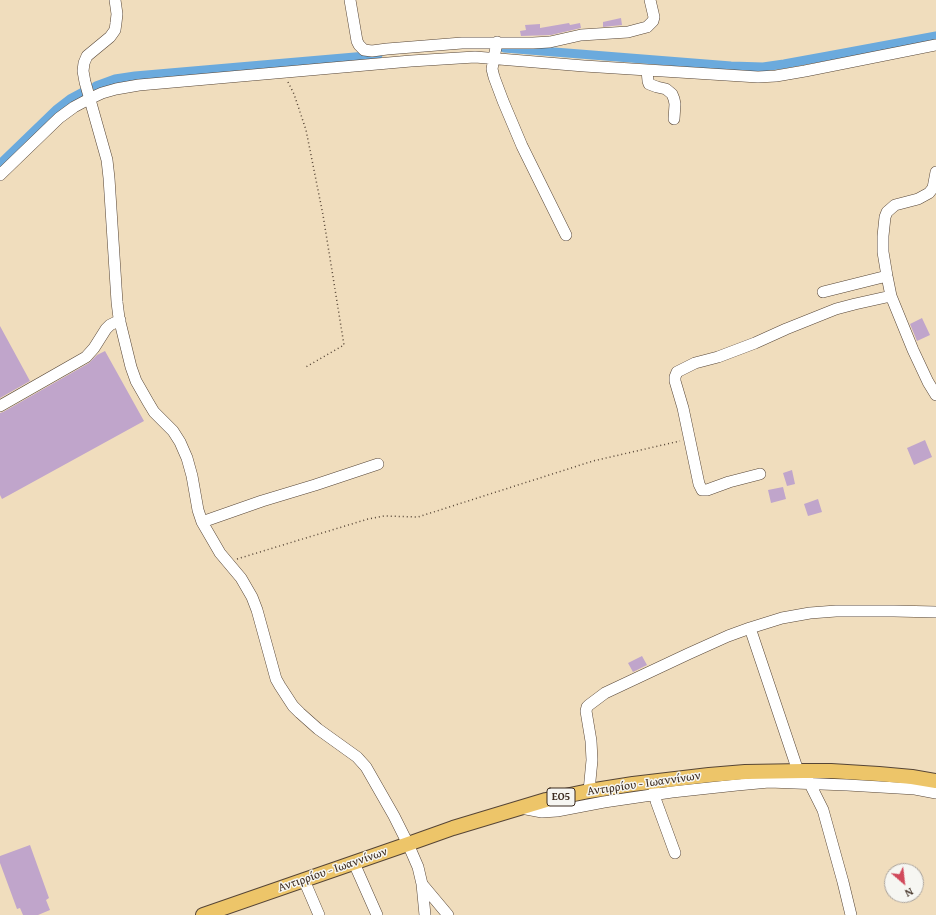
<!DOCTYPE html>
<html>
<head>
<meta charset="utf-8">
<style>
	body { margin:0 }
	#map { position:relative; width:936px; height:915px; overflow:hidden; background:#f0ddbd; font-family:"Gentium Book Plus",serif }
	canvas { display:block }
	.north { position:absolute; left:884px; top:863px; width:40px; height:40px; box-sizing:border-box; background:#f6f6f2; border:1px solid #aba49d; border-radius:50%; rotate:152deg; font-size:11px; font-weight:700; line-height:16px; text-align:center; color:#3b2a1e }
	.north::after { content:''; display:block; margin:auto; width:14px; height:18px; background:#d1495b; clip-path:polygon(50% 0,100% 100%,50% 72%,0 100%) }
</style>
</head>
<body>
<div id="map">
<canvas width="936" height="915"></canvas>
<div class="north">N</div>
</div>
<script>
const context = document.querySelector('canvas').getContext('2d');
context.lineJoin = 'round';
const poly = rows => new Path2D(rows.map(r => 'M' + r).join(''));
function trace(path, color, width, dash) { context.strokeStyle = color; context.lineWidth = width; context.lineCap = dash ? 'butt' : 'round'; context.setLineDash(dash || []); context.stroke(path); }
function fill(path, color) { context.fillStyle = color; context.fill(path, 'evenodd'); }
function label(font, color, halo, rows, align = 'center') {
  context.font = font + ' "Gentium Book Plus",serif'; context.lineWidth = 3; context.setLineDash([]); context.textBaseline = 'middle'; context.strokeStyle = halo; context.fillStyle = color; for (const [text, x, y, turn = 0] of rows) {
    context.save(); context.translate(x, y); context.rotate((+turn || 0) * Math.PI / 180); context.textAlign = isNaN(turn) ? turn : align; if (halo) context.strokeText(text, 0, 0); context.fillText(text, 0, 0); context.restore();
  }
}
trace(poly([
	[504,48,731,66,763,67,784,64,828,56,936,36],
	[96,86,115,79,135,76,378,55],
	[0,164,57,109,70,99,85,91]
]), '#6baadd', 9);
fill(poly([
	[621,18,622,25,603,27,603,22],
	[569,23,570,25,580,23,581,28,551,35,521,36,520,31,526,30,525,25,540,24,540,28],
	[922,318,930,335,917,341,910,324],
	[0,326,30,381,0,398],
	[105,351,144,421,2,499,0,495,0,413,3,412,89,363,97,355],
	[925,440,932,457,914,465,907,448],
	[792,470,795,484,787,486,783,473],
	[783,487,786,499,771,503,768,490],
	[818,499,822,512,808,516,804,504],
	[642,656,647,665,633,672,628,663],
	[30,845,49,898,46,900,50,910,38,915,23,915,20,908,17,909,0,863,0,856]
]), '#c0a5cb');
const minor = poly([
	[115,0,117,14,116,23,115,30,110,37,87,56,84,63,83,71,85,82,107,160,109,178,117,302,119,318,131,367,136,381,148,402,154,412,173,431,180,442,187,458,192,476,198,510,202,522,220,553,241,578,252,597,257,610,276,679,280,686,293,706,300,713,318,729,357,757,366,767,394,816,408,844,418,867,422,884,425,915],
	[350,0,357,41,359,45,364,50,372,51,387,49,462,43,533,43,550,42,581,35,628,32,643,28,647,27,653,21,654,17,650,0],
	[497,42,494,58,492,69,494,77,503,101,522,146,566,235],
	[647,70,648,81,649,84,657,87,666,89,672,94,674,99,675,104,674,119],
	[936,172,933,188,929,193,918,199,895,205,887,212,885,217,883,236,883,252,887,276,891,296,913,350,928,382,936,395],
	[0,175,59,118,74,107,89,99,102,93,116,89,139,85,411,61,475,57,584,66,758,77,776,76,805,71,936,45],
	[823,292,887,276],
	[0,406,86,357,94,348,106,329,110,325,120,320],
	[760,474,729,482,707,490,702,490,699,484,683,408,675,381,675,377,677,372,695,363,718,357,755,343,786,329,836,309,855,304,891,296],
	[202,522,262,501,315,485,378,464],
	[798,771,750,628,782,618,810,613,836,611,894,611,936,612],
	[808,780,823,810,843,882,851,915],
	[654,788,656,801,675,853],
	[589,791,592,760,591,741,586,711,587,707,589,705,605,693,688,654,728,636,750,628],
	[521,808,542,812,557,811,604,802,672,792,737,785,769,782,847,785,915,789,936,793],
	[354,863,377,915],
	[304,880,319,915],
	[422,884,448,915]
]);
const major = poly([
	[203,915,408,844,453,828,546,800,589,791,633,784,709,775,745,772,803,771,831,771,879,774,912,777,936,781]
]);
trace(minor, '#564536', 12);
trace(major, '#564536', 16);
trace(poly([
	[288,82,294,94,306,130,323,215,344,345,304,368],
	[237,559,368,519,384,516,418,517,593,461,680,441]
]), '#564536', 1.5, [1, 3]);
trace(minor, '#fff', 11);
trace(major, '#edc569', 14);
for (const [x, y, w] of [
	[561,797,28]
]) { const box = new Path2D(); box.roundRect(x - w / 2, y - 9, w, 18, 3); context.fillStyle = '#f6f6f2'; context.fill(box); trace(box, '#3b2a1e', 1); }
label('bold 11px', '#3b2a1e', null, [
	["ΕΟ5",561,797]
]);
label('12px', '#3b2a1e', '#f6f6f2', [
	["Αντιρρίου - Ιωαννίνων",644,784,-8],
	["Αντιρρίου - Ιωαννίνων",333,870,-19]
]);
</script>
</body>
</html>
